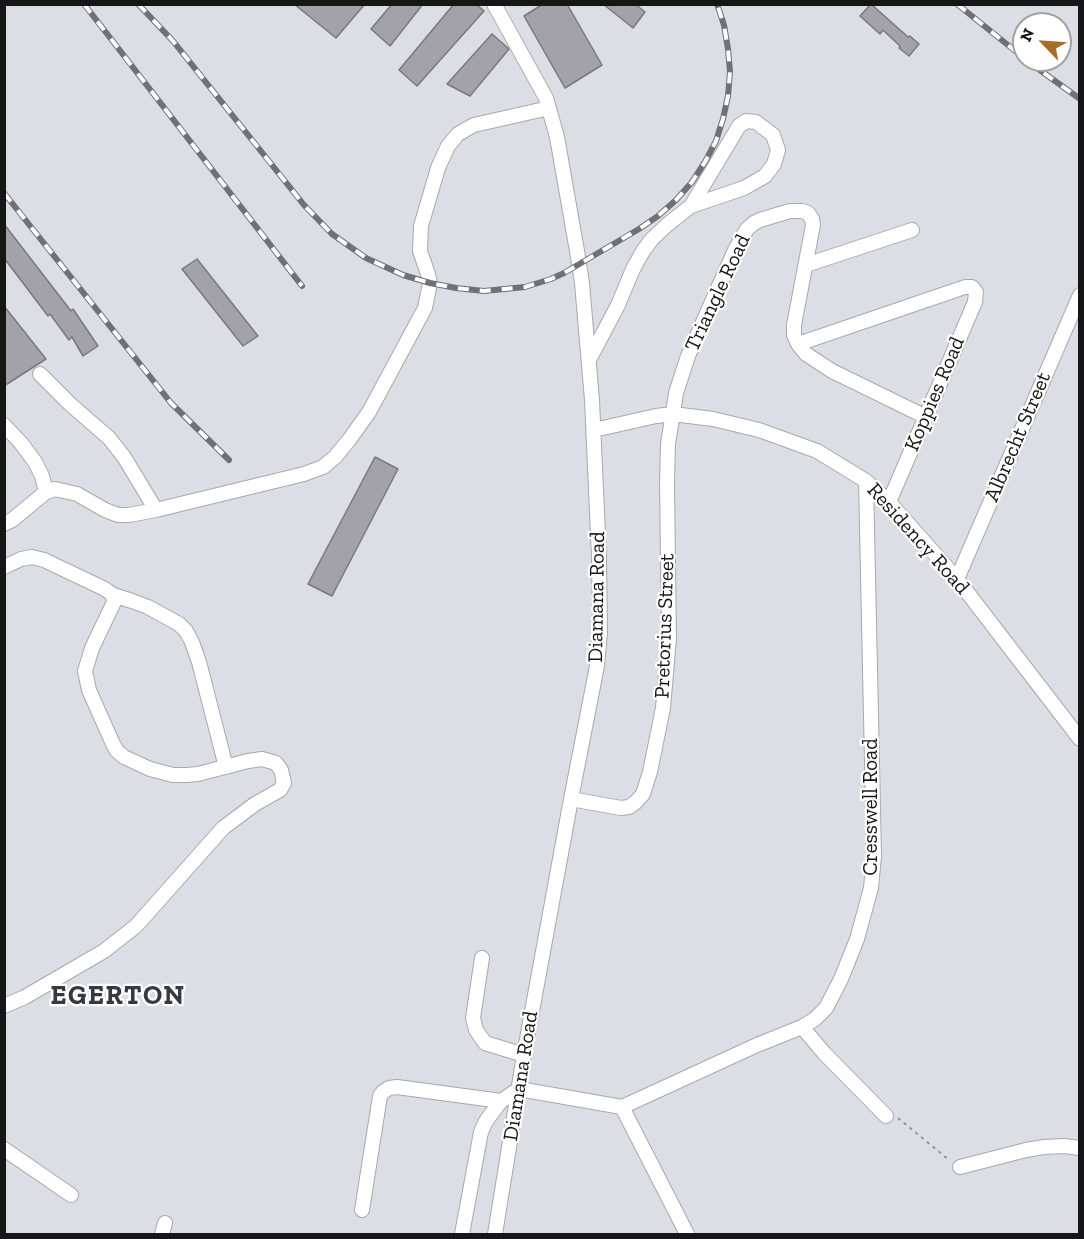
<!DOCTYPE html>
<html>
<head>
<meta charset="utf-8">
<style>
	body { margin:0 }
	#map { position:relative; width:1084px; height:1239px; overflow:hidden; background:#dcdee6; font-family:"Zilla Slab",serif }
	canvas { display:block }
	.frame { position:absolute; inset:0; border:6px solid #161619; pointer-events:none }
	.north { position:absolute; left:1012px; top:12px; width:60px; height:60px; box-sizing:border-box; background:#fff; border:2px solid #a2a2a3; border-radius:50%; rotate:295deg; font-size:16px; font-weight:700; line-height:24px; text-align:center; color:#161619 }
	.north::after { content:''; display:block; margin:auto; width:21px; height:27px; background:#a56e29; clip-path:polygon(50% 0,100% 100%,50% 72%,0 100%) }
</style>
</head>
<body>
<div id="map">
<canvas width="1084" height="1239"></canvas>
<div class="frame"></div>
<div class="north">N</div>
</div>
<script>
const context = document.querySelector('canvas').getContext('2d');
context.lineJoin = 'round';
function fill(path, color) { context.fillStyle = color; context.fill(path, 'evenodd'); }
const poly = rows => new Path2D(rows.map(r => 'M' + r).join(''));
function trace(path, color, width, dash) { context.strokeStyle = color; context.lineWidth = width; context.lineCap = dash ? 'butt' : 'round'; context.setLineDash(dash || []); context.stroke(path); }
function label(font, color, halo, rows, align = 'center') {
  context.font = font + ' "Zilla Slab",serif'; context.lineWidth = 4.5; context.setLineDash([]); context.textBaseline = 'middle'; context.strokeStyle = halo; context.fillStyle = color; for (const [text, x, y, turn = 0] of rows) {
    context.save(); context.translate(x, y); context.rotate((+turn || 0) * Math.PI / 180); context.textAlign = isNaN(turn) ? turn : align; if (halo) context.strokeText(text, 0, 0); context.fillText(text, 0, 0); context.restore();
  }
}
const building = poly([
	[294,4,365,4,336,38,294,4],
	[392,4,423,4,390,46,371,29,392,4],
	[454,4,476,4,484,11,417,86,399,70,454,4],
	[543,4,567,4,602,65,565,88,524,16,543,4],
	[603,4,635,4,645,12,633,28,603,4],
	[871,4,908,37,910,36,919,44,909,56,899,48,900,46,883,30,880,34,860,16,871,4],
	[492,34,509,49,470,96,447,84,492,34],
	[4,224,71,311,73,309,98,346,83,356,72,337,69,340,50,314,48,316,4,258,4,224],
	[197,259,258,336,243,346,182,269,197,259],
	[4,306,46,359,4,386,4,306],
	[375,457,398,469,332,596,308,584,375,457]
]);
fill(building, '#a3a1a9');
trace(building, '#7a787f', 1.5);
const minor = poly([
	[494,4,546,98,557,137,577,251,582,283,592,400,599,557,600,633,597,666,571,799,524,1055,495,1234],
	[806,265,912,230],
	[798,344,806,354,832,371,926,417],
	[590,358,618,305,633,269,643,251,652,239,668,224,691,206,739,126,746,121,756,122,773,135,778,150,774,164,765,176,744,188,691,206],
	[40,374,70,404,109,438,124,457,156,510],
	[4,425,21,443,35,462,42,476,46,492],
	[594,430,656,416,673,414,713,419,759,430,817,451,866,481,889,502,957,579,1080,739],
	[4,524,12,520,46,492,55,489,77,494,105,510,118,515,129,515,156,510,304,474,323,467,335,457,349,440,369,412,425,308,430,283,428,274,420,251,421,226,438,168,448,146,458,134,474,125,549,108],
	[4,567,21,559,32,557,44,560,105,589,113,595,114,602,92,648,85,671,89,690,113,744,117,751,124,757,150,769,173,775,187,775,198,774,248,761,262,759,276,763,281,770,284,783,280,790,255,804,223,828,136,926,104,951,25,997,4,1006],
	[957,579,1080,295],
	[113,595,132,601,148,607,179,624,186,631,192,642,199,662,226,767],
	[571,799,621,808,629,807,636,802,643,794,650,772,663,708,669,639,667,482,668,444,676,393,688,356,735,250,747,229,754,223,760,220,790,211,802,211,808,213,812,219,813,225,794,325,794,335,798,344,965,287,972,287,976,292,975,302,889,502],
	[482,958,473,1018,476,1030,485,1043,524,1055],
	[802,1027,824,1053,886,1116],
	[622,1107,687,1234],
	[4,1149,71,1195],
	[960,1167,1026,1150,1044,1147,1064,1146,1080,1148],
	[362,1210,380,1096,383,1092,389,1088,397,1087,501,1101],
	[162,1234,165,1223],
	[462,1234,481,1132,486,1121,501,1101,519,1089,622,1107,757,1045,802,1027,815,1019,826,1008,841,979,857,939,871,888,874,856,866,481]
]);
trace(minor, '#a7a8b0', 16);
trace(poly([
	[898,1118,949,1160]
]), '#929399', 2, [3, 4.5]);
trace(minor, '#fff', 14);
const rail = poly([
	[84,4,302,286],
	[138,4,173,41,304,205,332,234,366,258,403,275,430,283,456,288,484,291,525,287,551,279,564,273,639,229,658,216,676,200,692,182,705,162,716,141,723,119,728,96,730,72,728,49,724,25,717,4],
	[957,4,1024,58],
	[1026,60,1080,99],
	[4,193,171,403,229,460]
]);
trace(rail, '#707176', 6);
trace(rail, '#fff', 4, [11]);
label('21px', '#161619', '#fff', [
	["Triangle Road",718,293,-65],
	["Koppies Road",935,394,-67],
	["Albrecht Street",1018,437,-67],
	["Residency Road",918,539,48],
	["Diamana Road",597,597,-89],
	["Pretorius Street",665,626,-88],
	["Cresswell Road",871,807,-90],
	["Diamana Road",521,1076,-81]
]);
context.letterSpacing = '1.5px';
label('bold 27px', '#383940', '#fff', [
	["EGERTON",118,996]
]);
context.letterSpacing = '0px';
</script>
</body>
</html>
